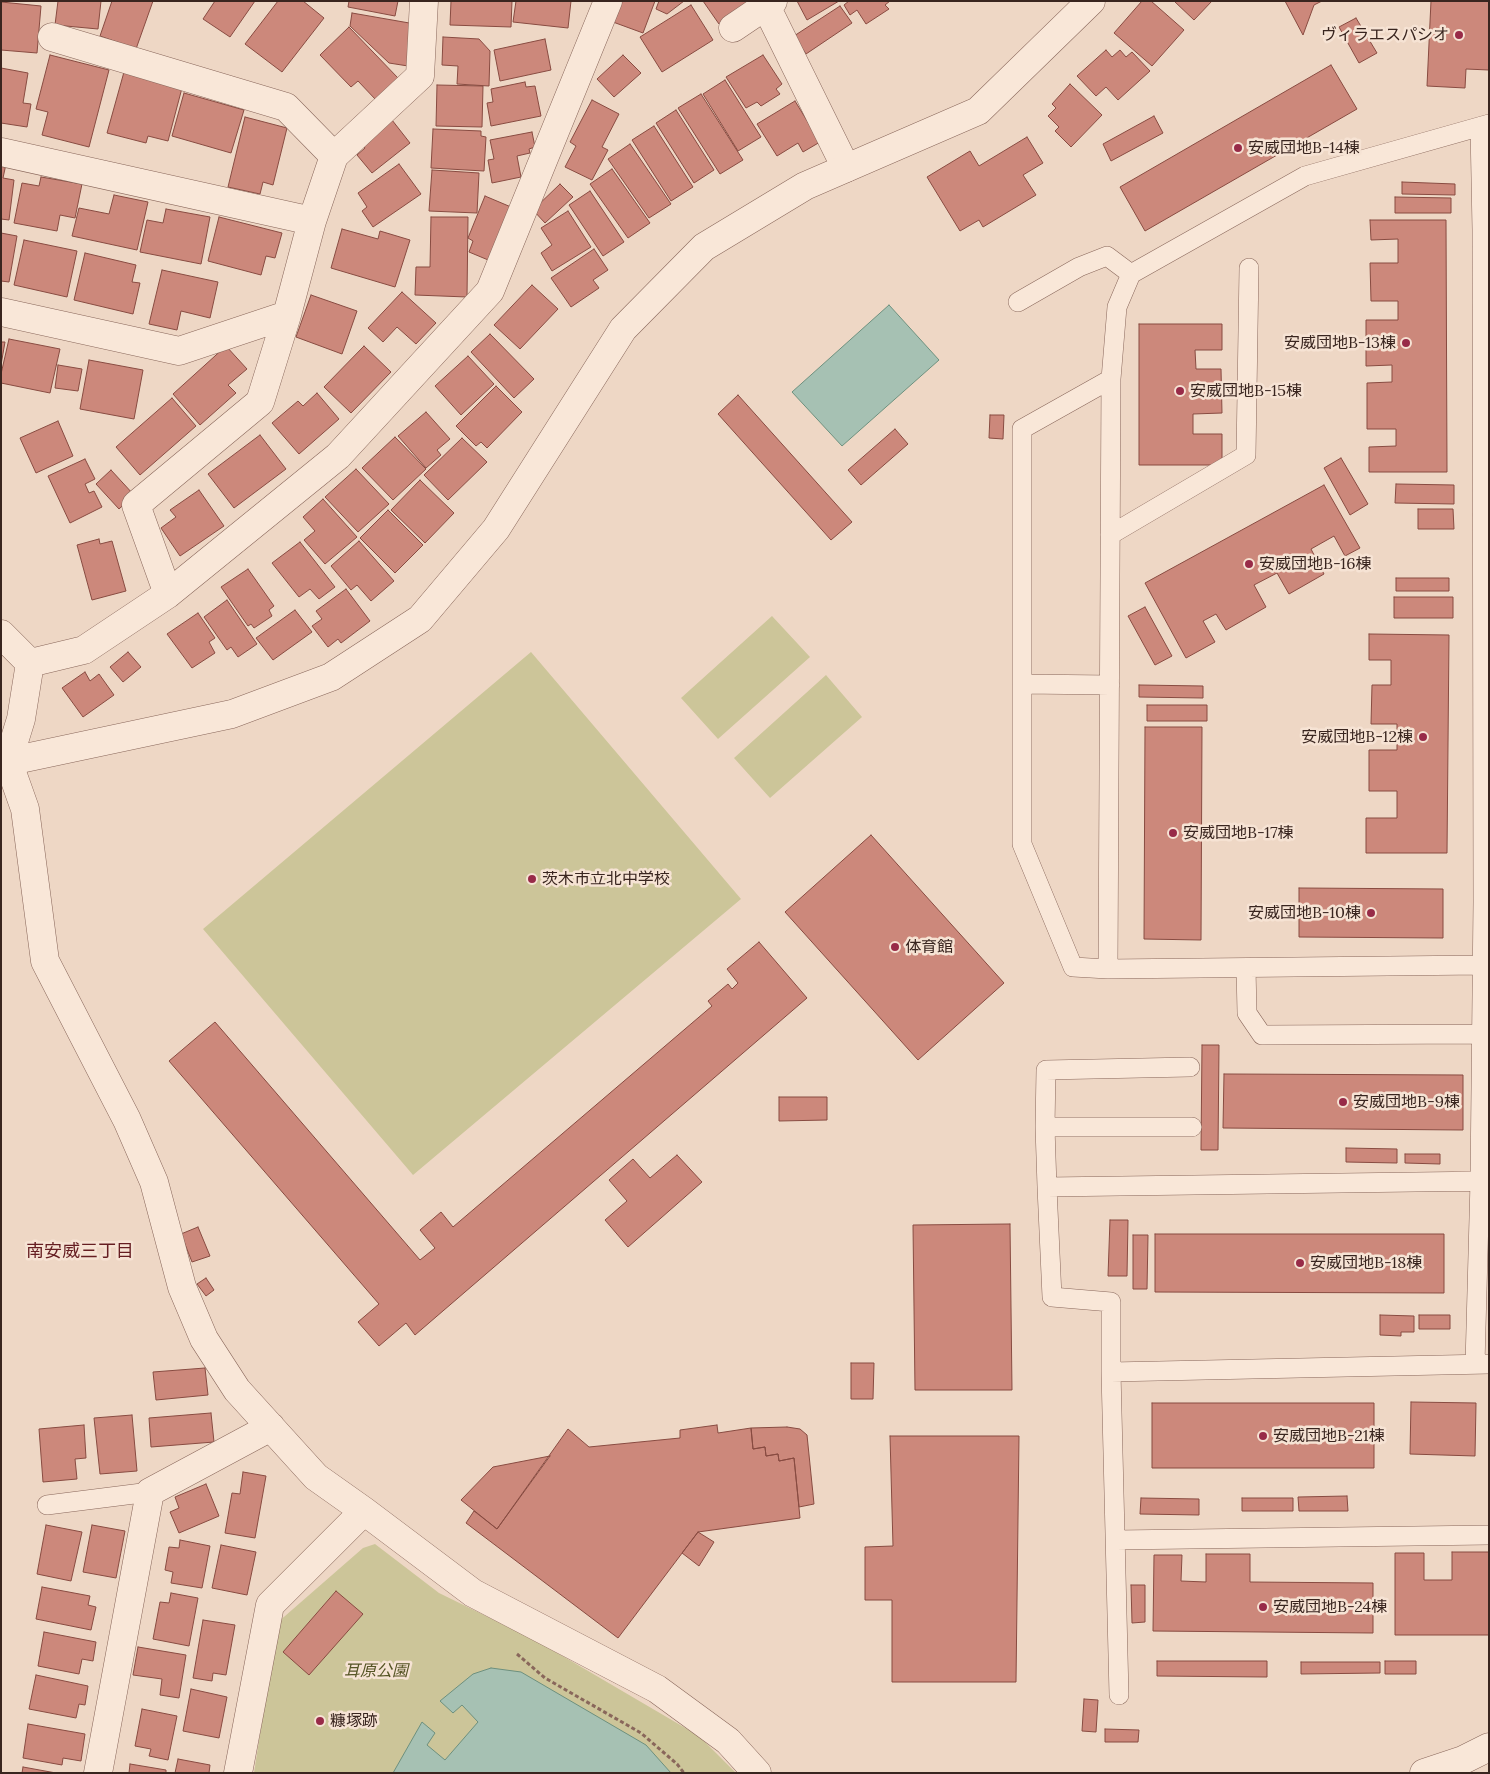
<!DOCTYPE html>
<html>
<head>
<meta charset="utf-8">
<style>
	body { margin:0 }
	#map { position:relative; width:1490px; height:1774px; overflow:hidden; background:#eed7c5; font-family:Lora,serif }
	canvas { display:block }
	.frame { position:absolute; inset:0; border:2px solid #39251f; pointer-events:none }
</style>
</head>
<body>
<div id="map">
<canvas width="1490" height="1774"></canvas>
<div class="frame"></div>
</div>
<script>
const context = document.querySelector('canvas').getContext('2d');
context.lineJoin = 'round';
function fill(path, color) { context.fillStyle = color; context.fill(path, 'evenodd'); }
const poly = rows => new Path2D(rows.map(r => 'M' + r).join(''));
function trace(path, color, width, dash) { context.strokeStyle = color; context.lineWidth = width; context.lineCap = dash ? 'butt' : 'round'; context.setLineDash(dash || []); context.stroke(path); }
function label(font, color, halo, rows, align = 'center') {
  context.font = font + ' Lora,"Noto Sans JP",serif'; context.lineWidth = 5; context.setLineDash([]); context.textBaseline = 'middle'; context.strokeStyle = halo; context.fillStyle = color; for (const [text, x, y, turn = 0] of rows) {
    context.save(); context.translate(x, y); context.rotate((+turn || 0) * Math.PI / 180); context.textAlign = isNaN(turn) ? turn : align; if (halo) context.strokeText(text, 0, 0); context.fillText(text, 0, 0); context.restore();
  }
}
fill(poly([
	[772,616,810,657,718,739,681,698],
	[531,652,741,899,413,1175,203,929],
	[826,675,862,717,770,798,734,758],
	[375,1544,439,1593,537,1641,699,1736,736,1773,254,1773,277,1623,363,1548]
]), '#ccc599');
const water = poly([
	[889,305,939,360,842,446,792,392,889,305],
	[491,1668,521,1672,646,1745,671,1773,393,1773,422,1722,435,1733,427,1745,445,1760,478,1722,462,1705,453,1713,440,1701,473,1674,491,1668]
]);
fill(water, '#a6c1b3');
trace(water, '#6d907e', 1);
const building = poly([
	[58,1,101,1,98,29,55,25,58,1],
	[112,1,153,1,136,49,100,36,112,1],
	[215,1,255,1,230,37,203,19,215,1],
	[278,1,303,1,324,18,282,72,245,44,278,1],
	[349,1,398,1,395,16,348,7,349,1],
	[451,1,512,1,511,27,450,25,451,1],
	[516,1,571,1,568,28,513,22,516,1],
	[621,1,655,1,643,33,613,22,621,1],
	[659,1,684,1,667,14,656,9,659,1],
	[703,1,753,1,719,24,703,1],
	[797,1,839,1,807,20,797,1],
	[849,1,890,1,885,5,889,9,866,24,857,10,850,15,844,5,849,1],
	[1142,1,1151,1,1184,30,1152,66,1114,33,1142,1],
	[1174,1,1212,1,1194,20,1174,1],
	[1285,1,1322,1,1314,5,1303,35,1285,1],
	[1431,1,1489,1,1489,70,1466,69,1465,88,1427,86,1431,1],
	[1,2,41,6,37,53,1,50,1,2],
	[691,5,713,40,662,72,640,37,691,5],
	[840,6,852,23,806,54,794,36,840,6],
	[352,13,415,24,408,66,389,63,350,26,352,13],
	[1356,18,1377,53,1359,63,1339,27,1356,18],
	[349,27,398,78,376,100,358,81,351,87,320,55,349,27],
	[443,37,479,39,490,51,489,86,457,84,458,66,442,65,443,37],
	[545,39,551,70,500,81,494,50,545,39],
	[1106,50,1112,57,1120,50,1126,57,1132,52,1150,71,1118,100,1106,87,1096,96,1077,76,1106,50],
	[50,55,109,70,89,147,42,135,48,112,36,109,50,55],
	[623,55,641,73,614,97,597,79,623,55],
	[763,55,782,84,776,89,780,94,761,106,757,102,746,108,726,77,763,55],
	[1331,65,1357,109,1145,231,1120,187,1331,65],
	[1,68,28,73,23,103,31,104,27,127,1,123,1,68],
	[124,72,182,88,168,141,148,136,146,143,107,133,124,72],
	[725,80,761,137,738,151,703,94,725,80],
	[525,82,526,87,535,86,541,116,491,126,487,103,493,102,491,89,525,82],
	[1070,84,1102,115,1071,147,1055,131,1059,127,1048,116,1056,108,1052,104,1070,84],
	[437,85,483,86,482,127,436,126,437,85],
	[184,93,244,110,231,153,172,136,184,93],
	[701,94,743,160,720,174,678,108,701,94],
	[592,100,619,114,602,147,608,150,592,180,565,167,576,146,570,142,592,100],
	[795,101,820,142,803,152,798,143,777,156,757,124,795,101],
	[676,110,714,170,694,183,656,123,676,110],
	[1154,116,1163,133,1111,161,1103,144,1154,116],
	[245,117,287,128,273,185,263,182,260,194,228,187,245,117],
	[392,120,410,143,372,173,357,155,365,148,362,144,392,120],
	[654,126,693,187,671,201,632,140,654,126],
	[433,129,481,131,481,136,486,137,484,171,431,168,433,129],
	[532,132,535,147,529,149,530,153,517,156,521,177,492,183,488,160,494,159,490,140,532,132],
	[1027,137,1043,163,1023,175,1036,195,983,227,979,220,960,231,927,177,970,151,979,166,1027,137],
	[630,144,671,204,649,218,608,159,630,144],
	[1,163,6,164,3,178,14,180,9,220,1,219,1,163],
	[399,164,421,194,373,227,362,211,367,207,358,193,399,164],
	[612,169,650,223,628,238,590,184,612,169],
	[432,170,479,173,477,213,429,211,432,170],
	[41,177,82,184,75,218,60,215,57,231,14,223,22,183,39,186,41,177],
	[1402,182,1455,184,1455,195,1402,194,1402,182],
	[560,184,573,197,545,223,533,210,560,184],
	[590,191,624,242,603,256,569,205,590,191],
	[114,195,148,202,137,250,72,236,79,208,109,214,114,195],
	[485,196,511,207,493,262,469,252,473,241,468,238,485,196],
	[1395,197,1451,198,1451,213,1395,213,1395,197],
	[166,209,210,217,201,264,140,252,147,220,163,223,166,209],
	[568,211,591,247,552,271,541,253,552,245,541,228,568,211],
	[219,217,282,233,275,258,266,256,261,275,208,261,219,217],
	[431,217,468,217,467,297,415,295,416,267,430,267,431,217],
	[1370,220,1446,220,1447,472,1369,472,1369,447,1396,446,1396,429,1367,429,1367,383,1392,382,1392,365,1366,366,1366,320,1398,320,1398,301,1371,301,1370,263,1398,263,1398,239,1371,240,1370,220],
	[342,229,378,239,380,231,410,240,395,287,331,268,342,229],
	[1,233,17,236,9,282,1,281,1,233],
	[24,240,77,251,67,297,14,285,24,240],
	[594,249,608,270,593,280,599,288,571,307,551,278,594,249],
	[85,253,136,265,132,282,140,283,133,314,74,300,85,253],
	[162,270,218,282,210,318,181,311,177,330,149,324,162,270],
	[532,285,558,309,520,349,494,325,532,285],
	[402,292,436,323,416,344,397,327,383,342,368,328,402,292],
	[311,295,357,311,342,354,296,337,311,295],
	[1139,324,1222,324,1222,350,1195,350,1196,369,1221,369,1222,413,1193,414,1193,434,1222,434,1222,465,1139,465,1139,324],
	[490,334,534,379,514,398,471,352,490,334],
	[9,339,60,349,50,393,1,383,1,374,9,339],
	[1,342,5,342,1,365,1,342],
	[226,346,247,369,228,385,236,393,200,425,173,394,226,346],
	[364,346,391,372,351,413,324,387,364,346],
	[468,356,494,384,461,415,435,386,468,356],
	[89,360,143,370,134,419,80,409,89,360],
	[58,365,82,369,78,391,55,388,58,365],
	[496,386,522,412,487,448,481,442,476,446,456,426,496,386],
	[317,393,339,419,299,454,272,423,298,401,303,406,317,393],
	[738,395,852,522,831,540,718,414,738,395],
	[172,398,196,426,140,475,116,447,172,398],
	[426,412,450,439,437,450,441,455,426,468,398,436,426,412],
	[990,415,1004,415,1003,439,989,438,990,415],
	[58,421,73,456,36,473,20,438,58,421],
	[895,429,908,444,861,485,848,470,895,429],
	[260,435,286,469,234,508,208,474,260,435],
	[395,437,426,469,393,500,362,468,395,437],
	[462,438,487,462,448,500,424,475,462,438],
	[1341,458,1368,504,1350,515,1324,468,1341,458],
	[85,459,95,479,85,484,89,493,94,491,102,507,70,523,48,476,85,459],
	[356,469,389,504,358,532,325,497,356,469],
	[111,470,134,495,119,509,96,484,111,470],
	[420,480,454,513,425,543,391,510,420,480],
	[1396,484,1454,485,1454,504,1395,503,1396,484],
	[1324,485,1360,548,1345,556,1334,536,1311,549,1324,574,1289,594,1277,573,1254,585,1266,607,1226,630,1216,614,1203,621,1215,642,1186,658,1145,583,1324,485],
	[199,490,224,526,180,556,161,528,176,517,170,510,199,490],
	[323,499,357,537,325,564,304,540,315,531,303,517,323,499],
	[1418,509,1453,509,1454,529,1418,529,1418,509],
	[388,510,423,545,395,573,360,538,388,510],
	[99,539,100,544,112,541,126,591,92,600,77,545,99,539],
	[359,541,394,581,371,601,357,585,351,590,331,566,359,541],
	[300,542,335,587,319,599,310,589,299,597,272,563,300,542],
	[248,569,274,606,269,610,272,616,254,628,251,624,248,626,221,587,248,569],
	[1396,578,1449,578,1449,591,1396,591,1396,578],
	[346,589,370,621,341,643,338,639,328,647,312,626,322,619,316,611,346,589],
	[1394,597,1453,597,1453,618,1394,618,1394,597],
	[227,600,257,644,238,657,231,647,227,650,204,617,227,600],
	[1145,607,1172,656,1155,665,1128,616,1145,607],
	[295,610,312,632,273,660,256,638,295,610],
	[198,613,215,638,209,642,215,653,192,668,167,634,198,613],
	[1369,634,1449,635,1447,853,1366,853,1366,818,1397,818,1397,791,1369,791,1369,750,1397,750,1397,724,1371,724,1372,685,1391,685,1391,660,1369,660,1369,634],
	[128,652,141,667,123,682,110,667,128,652],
	[85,672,90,681,99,674,114,695,83,717,62,688,85,672],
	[1139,685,1203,686,1203,698,1139,697,1139,685],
	[1147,705,1207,705,1207,721,1147,721,1147,705],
	[1145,727,1202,727,1201,940,1144,939,1145,727],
	[871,835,1004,983,918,1060,785,912,871,835],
	[1299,888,1443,889,1443,938,1299,937,1299,888],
	[759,942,807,998,415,1335,406,1323,379,1346,358,1322,379,1304,169,1061,215,1022,420,1260,435,1248,420,1230,441,1212,453,1227,712,1006,708,1001,728,984,732,989,738,983,727,969,759,942],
	[1202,1045,1219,1045,1218,1150,1201,1150,1202,1045],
	[1224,1074,1463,1075,1463,1130,1223,1128,1224,1074],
	[779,1097,827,1097,827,1120,779,1121,779,1097],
	[1346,1148,1397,1149,1397,1163,1346,1162,1346,1148],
	[1405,1154,1440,1154,1440,1164,1405,1163,1405,1154],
	[677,1155,702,1182,628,1247,605,1220,627,1201,609,1180,633,1159,650,1178,677,1155],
	[1110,1220,1128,1220,1127,1276,1108,1276,1110,1220],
	[1010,1224,1012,1390,915,1390,913,1225,1010,1224],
	[198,1227,210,1256,192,1262,181,1234,198,1227],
	[1155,1234,1444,1234,1444,1293,1155,1292,1155,1234],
	[1133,1235,1148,1235,1147,1289,1133,1289,1133,1235],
	[206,1278,214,1290,206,1296,197,1284,206,1278],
	[1380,1315,1414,1316,1414,1332,1401,1332,1401,1336,1380,1335,1380,1315],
	[1419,1315,1450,1315,1450,1329,1419,1329,1419,1315],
	[851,1363,874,1363,873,1399,851,1399,851,1363],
	[205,1368,208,1395,156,1400,153,1372,205,1368],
	[1411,1402,1476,1403,1475,1456,1410,1454,1411,1402],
	[1152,1403,1374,1403,1374,1468,1152,1468,1152,1403],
	[211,1413,214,1442,151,1447,149,1418,211,1413],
	[132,1415,137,1471,100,1474,94,1418,132,1415],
	[84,1425,86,1458,75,1459,77,1479,43,1482,39,1429,84,1425],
	[717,1425,718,1433,751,1428,753,1449,765,1447,766,1456,778,1454,779,1461,794,1458,800,1518,698,1532,618,1638,466,1523,474,1511,497,1529,568,1429,589,1447,680,1438,680,1430,717,1425],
	[787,1427,800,1429,807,1435,814,1504,799,1507,794,1458,779,1461,778,1454,766,1456,765,1447,753,1449,751,1428,787,1427],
	[890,1436,1019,1436,1016,1682,892,1682,892,1600,865,1600,865,1547,893,1546,890,1436],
	[550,1456,497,1529,461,1500,493,1467,550,1456],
	[243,1472,266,1476,255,1538,225,1533,232,1493,240,1494,243,1472],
	[206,1484,219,1516,179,1533,170,1512,179,1508,175,1497,206,1484],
	[1347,1496,1348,1511,1299,1511,1298,1497,1347,1496],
	[1141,1498,1199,1499,1199,1515,1140,1514,1141,1498],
	[1242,1498,1293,1498,1293,1511,1242,1511,1242,1498],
	[46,1525,82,1532,71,1581,37,1574,46,1525],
	[92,1525,125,1531,116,1578,83,1572,92,1525],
	[698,1532,714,1542,699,1566,682,1553,698,1532],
	[180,1540,210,1546,202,1588,171,1583,173,1572,165,1570,169,1547,179,1548,180,1540],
	[221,1545,256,1552,247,1595,212,1588,221,1545],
	[1452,1552,1489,1552,1489,1635,1395,1635,1395,1553,1424,1553,1424,1580,1452,1580,1452,1552],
	[1206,1554,1250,1554,1250,1582,1373,1583,1373,1633,1153,1631,1154,1555,1182,1555,1181,1581,1206,1582,1206,1554],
	[1131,1585,1145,1585,1145,1622,1132,1623,1131,1585],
	[42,1587,90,1596,88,1605,96,1607,91,1630,36,1619,42,1587],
	[336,1591,363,1614,309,1675,283,1652,336,1591],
	[171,1593,198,1598,189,1646,153,1639,160,1602,169,1603,171,1593],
	[203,1620,235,1625,226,1675,213,1673,212,1681,193,1678,203,1620],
	[44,1632,96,1642,93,1661,82,1659,79,1674,38,1666,44,1632],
	[138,1647,186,1655,179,1698,160,1695,162,1679,133,1675,138,1647],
	[1157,1661,1267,1661,1267,1677,1157,1676,1157,1661],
	[1385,1661,1416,1661,1416,1674,1385,1674,1385,1661],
	[1301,1662,1380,1662,1380,1673,1301,1674,1301,1662],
	[36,1675,88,1686,85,1705,79,1704,76,1718,29,1709,36,1675],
	[191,1689,227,1697,219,1738,183,1731,191,1689],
	[1084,1699,1098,1700,1096,1732,1082,1731,1084,1699],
	[142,1709,177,1716,168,1760,149,1756,151,1749,135,1746,142,1709],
	[28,1724,85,1734,81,1761,63,1758,62,1765,23,1758,28,1724],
	[1105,1729,1139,1730,1138,1742,1105,1742,1105,1729],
	[178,1759,210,1765,209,1773,175,1773,178,1759],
	[130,1764,166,1770,166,1773,129,1773,130,1764],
	[23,1767,56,1773,22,1773,23,1767]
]);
fill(building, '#cc887b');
trace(building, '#884b41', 1);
const service = poly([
	[1131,274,1117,307,1111,379,1108,969,1482,965],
	[1018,302,1079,267,1107,256,1131,274,1305,176,1489,124],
	[1110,535,1246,455,1249,268],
	[1022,684,1110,685],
	[1246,968,1247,1013,1262,1035,1481,1034],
	[1108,969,1073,967,1022,844,1022,429,1111,379],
	[1190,1067,1046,1070,1045,1127,1047,1187,1489,1181],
	[1045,1127,1192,1127],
	[1047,1187,1052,1297,1111,1302,1111,1372,1489,1364],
	[1475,1364,1480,1181,1483,902,1482,230,1480,127],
	[1111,1372,1119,1695],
	[47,1505,150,1492],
	[1116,1540,1489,1535]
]);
const minor = poly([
	[766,6,846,168],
	[733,28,773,1],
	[52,37,286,107,334,156],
	[1,152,312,221],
	[1,312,179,351,287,315],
	[168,594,136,505,260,402,287,315,312,221,334,156,420,76,424,1],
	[1,634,30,663],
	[30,663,84,650,168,594,338,456,490,291,608,1],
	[1,755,8,761,25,809,45,961,127,1120,154,1182,182,1287,204,1339,237,1390,316,1477,364,1511,473,1593,657,1689,728,1741,757,1773],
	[8,761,21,719,30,663],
	[98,1773,150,1492,271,1427],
	[238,1773,270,1605,364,1511],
	[1424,1773,1463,1760,1489,1747]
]);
const tertiary = poly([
	[1,763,232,714,331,677,420,619,496,529,623,329,704,247,805,186,978,111,1091,1]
]);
trace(service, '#89675b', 20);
trace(minor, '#89675b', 29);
trace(tertiary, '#89675b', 29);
trace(poly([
	[517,1654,545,1678,641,1733,677,1764,684,1773]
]), '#89675b', 3, [4, 2.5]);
trace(service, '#f9e7d8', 19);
trace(minor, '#f9e7d8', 28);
trace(tertiary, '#f9e7d8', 28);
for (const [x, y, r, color] of [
	[1459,35,5,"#982b48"],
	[1238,148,5,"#982b48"],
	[1406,343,5,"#982b48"],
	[1180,391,5,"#982b48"],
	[1249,564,5,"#982b48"],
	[1423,737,5,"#982b48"],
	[1173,833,5,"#982b48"],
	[532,879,5,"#982b48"],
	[1371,913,5,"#982b48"],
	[895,947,5,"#982b48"],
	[1343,1102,5,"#982b48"],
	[1300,1263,5,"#982b48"],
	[1263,1436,5,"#982b48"],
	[1263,1607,5,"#982b48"],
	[320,1721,5,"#982b48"]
]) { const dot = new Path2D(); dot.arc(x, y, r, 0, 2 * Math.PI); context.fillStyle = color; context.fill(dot); trace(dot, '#f6e3d4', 2); }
label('16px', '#39251f', '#f6e3d4', [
	["ヴィラエスパシオ",1449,35,"right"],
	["安威団地B-14棟",1248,148],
	["安威団地B-13棟",1396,343,"right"],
	["安威団地B-15棟",1190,391],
	["安威団地B-16棟",1259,564],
	["安威団地B-12棟",1413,737,"right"],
	["安威団地B-17棟",1183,833],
	["茨木市立北中学校",542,879],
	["安威団地B-10棟",1361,913,"right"],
	["体育館",905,947],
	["安威団地B-9棟",1353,1102],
	["安威団地B-18棟",1310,1263],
	["安威団地B-21棟",1273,1436],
	["安威団地B-24棟",1273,1607],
	["糠塚跡",330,1721]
], 'left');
label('italic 16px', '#565525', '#f6e3d4', [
	["耳原公園",376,1671]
]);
label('18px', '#661e22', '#f6e3d4', [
	["南安威三丁目",80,1252]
]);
</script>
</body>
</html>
